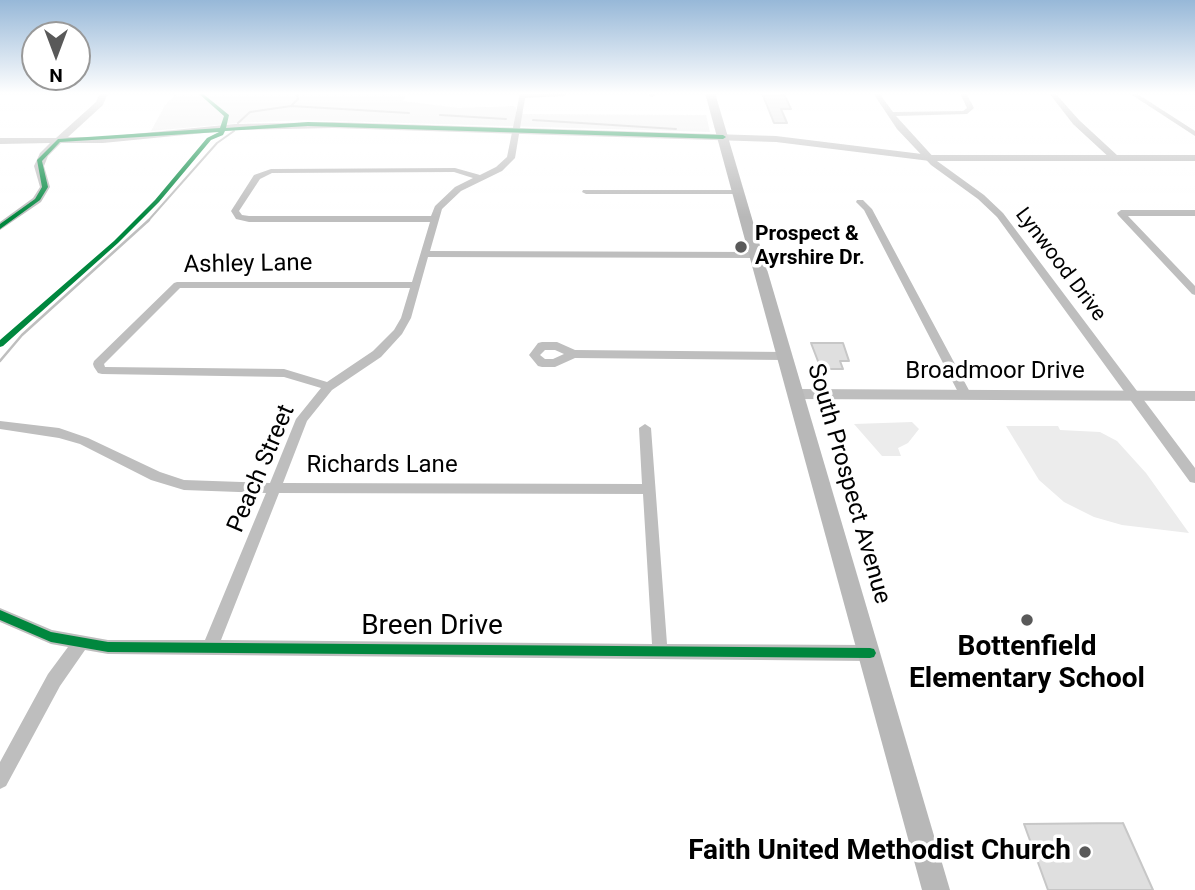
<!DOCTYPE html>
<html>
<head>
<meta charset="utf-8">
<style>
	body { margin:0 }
	#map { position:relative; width:1195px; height:890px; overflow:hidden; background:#fff; font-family:Roboto,sans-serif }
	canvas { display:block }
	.north { position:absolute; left:21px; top:21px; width:70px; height:70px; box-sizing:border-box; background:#fff; border:2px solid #999; border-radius:50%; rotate:180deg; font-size:19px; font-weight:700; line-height:28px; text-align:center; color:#000 }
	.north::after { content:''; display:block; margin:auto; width:24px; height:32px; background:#595959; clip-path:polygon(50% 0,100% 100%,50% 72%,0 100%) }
</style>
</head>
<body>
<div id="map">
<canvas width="1195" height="890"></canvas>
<div class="north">N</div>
</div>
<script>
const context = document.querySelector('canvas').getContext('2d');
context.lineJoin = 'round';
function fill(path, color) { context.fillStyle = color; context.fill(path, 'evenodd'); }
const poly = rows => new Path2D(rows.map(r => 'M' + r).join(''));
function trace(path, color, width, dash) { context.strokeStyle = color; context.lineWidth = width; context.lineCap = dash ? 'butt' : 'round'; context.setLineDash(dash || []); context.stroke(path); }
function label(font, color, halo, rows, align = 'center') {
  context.font = font + ' Roboto,sans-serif'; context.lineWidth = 7; context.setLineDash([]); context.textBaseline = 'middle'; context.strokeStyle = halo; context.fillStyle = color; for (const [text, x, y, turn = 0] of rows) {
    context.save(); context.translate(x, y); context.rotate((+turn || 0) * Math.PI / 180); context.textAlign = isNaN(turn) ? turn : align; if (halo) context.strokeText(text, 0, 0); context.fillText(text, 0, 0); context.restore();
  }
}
fill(poly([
	[177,93,407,93,403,101,459,108,513,106,516,107,516,114,706,115,710,132,303,120,238,123,151,131,165,105],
	[912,422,919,429,908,443,898,448,901,456,882,456,854,424],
	[1006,426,1058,426,1060,430,1100,432,1117,441,1146,473,1189,533,1122,525,1094,517,1064,502,1039,480]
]), '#ececec');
trace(poly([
	[291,106,298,99,297,93],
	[440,115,506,119],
	[533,120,676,129],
	[238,123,250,112,291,106,409,113],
	[147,222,217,143,234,131]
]), '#bfbfbf', 2);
trace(poly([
	[0,361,22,335,149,220]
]), '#bfbfbf', 2.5);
const building = poly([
	[762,93,784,94,791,109,781,109,787,123,774,123,762,93],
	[811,343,843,343,849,361,840,361,843,369,821,369,811,343],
	[1123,823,1153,890,1048,890,1024,824,1123,823]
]);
fill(building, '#dfdfdf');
trace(building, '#c7c7c7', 2);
fill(poly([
	[520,93,567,94,564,96,525,98,515,158,502,171,461,191,442,209,430,251,756,252,761,255,756,258,428,257,411,318,402,334,381,357,332,390,307,421,283,483,642,484,639,428,645,424,651,428,667,644,870,645,875,648,878,653,875,658,870,661,108,654,85,650,60,686,6,786,0,789,0,762,48,674,68,647,51,644,0,622,0,608,52,630,108,640,205,640,266,493,184,490,151,480,80,444,59,438,0,429,0,421,59,428,88,438,160,472,184,480,270,483,296,419,321,388,284,377,102,374,98,373,94,367,93,364,94,361,174,283,177,282,412,282,430,222,249,222,236,219,231,211,254,175,271,169,455,168,480,175,496,167,507,157,520,93],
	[454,172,473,178,455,187,435,206,431,216,249,216,242,215,239,211,260,179,272,173,454,172],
	[180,288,410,288,401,318,394,330,373,351,327,382,284,369,105,367,104,364,180,288],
	[279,493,643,494,652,644,221,640,279,493],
	[648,93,654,93,655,96,650,97,648,93],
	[873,93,879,93,893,112,963,111,967,108,960,93,966,93,974,108,967,114,896,116,937,161,984,195,1003,213,1195,468,1195,483,1190,482,997,217,978,199,931,165,897,129,873,93],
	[1049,93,1055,93,1079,120,1118,156,1118,160,1112,160,1073,124,1049,93],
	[1129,93,1136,93,1195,131,1195,136,1129,93],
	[583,190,738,190,742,192,738,194,586,194,582,192,583,190],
	[857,200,863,200,872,209,971,394,969,397,961,397,959,394,864,210,856,202,857,200],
	[1121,210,1195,210,1195,216,1128,216,1195,286,1195,295,1192,294,1118,215,1117,213,1121,210],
	[542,342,557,342,575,350,784,352,789,356,784,360,575,358,555,367,542,367,538,366,529,355,538,343,542,342],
	[545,350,555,350,564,354,553,359,545,359,540,355,545,350]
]), '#bebebe');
fill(poly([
	[100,93,108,93,103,105,68,137,103,137,235,124,333,122,776,136,930,155,1195,155,1195,161,930,161,776,142,333,128,235,130,103,143,61,143,48,156,44,166,50,187,41,202,0,230,0,222,33,198,40,187,34,166,40,153,50,143,0,144,0,138,56,138,96,102,100,93],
	[795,389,1195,391,1195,401,795,399,788,394,795,389]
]), '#bebebe');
fill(poly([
	[705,93,715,93,950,890,922,890,705,93]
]), '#b8b8b8');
fill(poly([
	[198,93,202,93,229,115,226,128,308,122,723,135,726,137,723,139,308,126,225,131,223,135,211,140,159,202,118,243,3,346,0,347,0,340,114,241,155,200,207,138,219,132,60,142,42,161,48,187,40,200,0,229,0,224,35,199,42,187,37,160,58,139,220,128,224,116,198,93],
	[0,610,51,632,108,642,870,648,874,649,876,653,874,657,870,658,108,652,51,642,0,620,0,610]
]), '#00873e');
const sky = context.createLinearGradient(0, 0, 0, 217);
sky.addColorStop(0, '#97b8d8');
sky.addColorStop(0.43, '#fff');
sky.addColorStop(1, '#ffffff00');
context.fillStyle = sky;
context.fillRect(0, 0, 1195, 217);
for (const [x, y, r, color] of [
	[741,247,7,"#595959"],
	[1027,620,7,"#595959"],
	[1085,852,7,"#595959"]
]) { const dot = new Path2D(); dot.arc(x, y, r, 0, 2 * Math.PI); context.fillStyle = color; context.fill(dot); trace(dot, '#fff', 2.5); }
label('bold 21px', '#000', '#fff', [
	["Prospect &",755,235],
	["Ayrshire Dr.",755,259]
], 'left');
label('21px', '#000', '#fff', [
	["Lynwood Drive",1060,265,53]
]);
label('24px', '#000', '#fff', [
	["Ashley Lane",248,265,-1],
	["Broadmoor Drive",995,372],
	["Richards Lane",382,466],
	["Peach Street",262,469,-67],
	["South Prospect Avenue",848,484,74]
]);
label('28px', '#000', '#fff', [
	["Breen Drive",432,627]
]);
label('bold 28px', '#000', '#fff', [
	["Bottenfield",1027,648],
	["Elementary School",1027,680],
	["Faith United Methodist Church",1071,852,"right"]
]);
</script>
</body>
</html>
